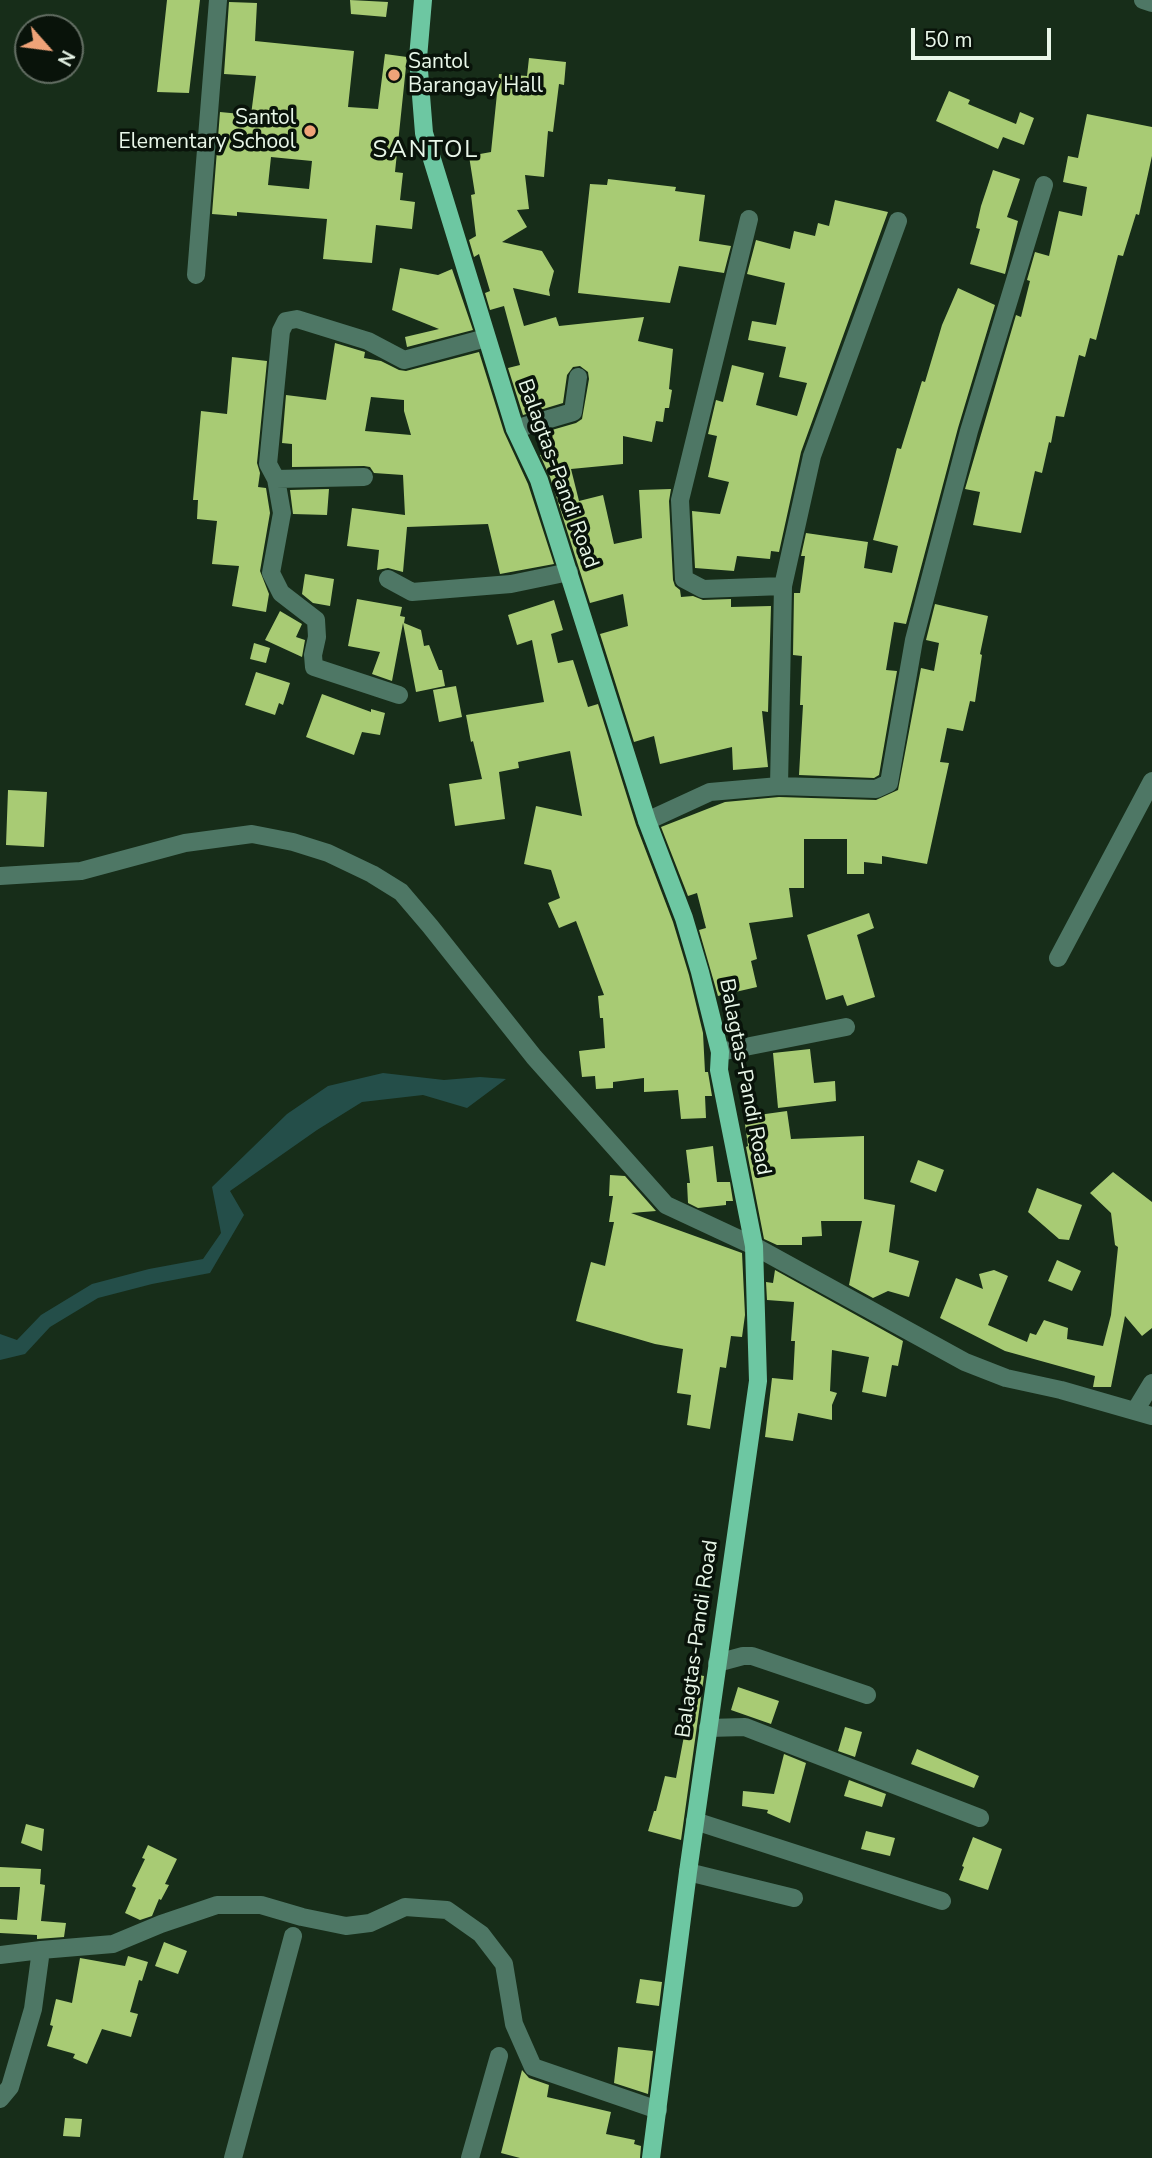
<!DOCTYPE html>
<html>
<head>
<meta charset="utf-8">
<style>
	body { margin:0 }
	#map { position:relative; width:1152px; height:2158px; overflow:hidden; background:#172d19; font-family:"Nunito Sans",sans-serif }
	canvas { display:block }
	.north { position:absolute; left:14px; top:14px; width:70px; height:70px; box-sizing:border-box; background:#09130a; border:2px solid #636e63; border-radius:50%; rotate:118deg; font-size:19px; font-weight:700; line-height:28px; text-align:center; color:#e9f7e9 }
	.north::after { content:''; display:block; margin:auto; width:24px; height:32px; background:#efa378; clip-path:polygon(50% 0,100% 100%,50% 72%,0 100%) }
	.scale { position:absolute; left:911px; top:28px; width:140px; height:32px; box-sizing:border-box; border:4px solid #e9f7e9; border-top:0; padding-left:9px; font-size:21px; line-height:24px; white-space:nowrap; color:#e9f7e9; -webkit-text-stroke:5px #09130a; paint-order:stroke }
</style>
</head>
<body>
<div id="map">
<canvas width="1152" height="2158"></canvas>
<div class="north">N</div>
<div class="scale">50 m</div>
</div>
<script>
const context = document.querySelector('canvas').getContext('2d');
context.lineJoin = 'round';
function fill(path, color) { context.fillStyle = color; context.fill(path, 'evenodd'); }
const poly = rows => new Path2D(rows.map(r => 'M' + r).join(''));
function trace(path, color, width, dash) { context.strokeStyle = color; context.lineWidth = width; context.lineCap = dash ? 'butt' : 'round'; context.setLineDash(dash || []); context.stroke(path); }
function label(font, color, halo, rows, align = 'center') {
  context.font = font + ' "Nunito Sans",sans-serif'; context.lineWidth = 7; context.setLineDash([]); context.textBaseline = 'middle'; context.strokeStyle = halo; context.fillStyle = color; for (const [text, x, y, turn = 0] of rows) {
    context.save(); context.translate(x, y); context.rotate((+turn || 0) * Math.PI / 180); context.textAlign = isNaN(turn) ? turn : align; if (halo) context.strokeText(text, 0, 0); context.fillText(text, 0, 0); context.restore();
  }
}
fill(poly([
	[383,1073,444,1080,480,1077,506,1079,467,1108,423,1095,362,1102,317,1130,230,1191,244,1215,210,1273,152,1284,98,1298,50,1327,25,1354,0,1360,0,1334,17,1340,41,1315,92,1284,149,1269,203,1259,221,1233,212,1187,287,1114,328,1086]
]), '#244e49');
fill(poly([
	[167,0,200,0,189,93,157,92],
	[350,0,388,2,386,17,351,14],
	[229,2,257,3,255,41,354,51,348,107,378,109,385,54,407,57,395,172,403,173,400,200,415,202,412,229,376,225,372,263,323,259,327,219,237,212,237,216,212,214,220,112,251,115,256,76,224,74],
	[271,157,312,161,309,189,268,185],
	[529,58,566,62,564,85,559,84,553,132,548,131,544,177,525,175,529,209,517,210,527,227,502,242,542,251,554,271,549,290,550,296,513,288,524,326,556,317,559,326,644,317,638,341,673,349,669,389,672,390,669,408,665,408,663,422,656,421,652,442,623,436,623,464,571,469,579,501,603,495,614,544,642,538,639,490,671,489,669,501,673,580,675,586,680,590,681,597,693,596,703,600,731,599,731,607,771,606,768,712,762,711,768,767,733,770,732,747,660,764,654,736,634,742,600,634,628,626,623,594,590,603,550,477,540,455,549,453,545,432,576,423,582,419,589,379,588,372,580,366,573,367,567,375,563,403,523,415,508,368,520,365,504,306,490,310,485,293,490,291,479,254,474,257,469,240,476,236,471,195,475,194,469,156,491,152,499,74,527,76],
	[949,91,970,100,968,104,1016,124,1020,112,1034,118,1024,145,1003,137,998,149,936,121],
	[1087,114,1152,127,1152,156,1139,215,1136,214,1123,256,1118,255,1096,340,1090,338,1085,357,1079,355,1064,417,1056,416,1051,443,1049,442,1042,473,1035,471,1021,533,973,525,980,492,965,489,1016,315,1021,317,1030,281,1027,280,1035,252,1049,256,1059,211,1082,216,1087,187,1063,182,1068,156,1078,158],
	[993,170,1020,179,1007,217,1018,221,1005,274,970,264,980,229,976,228,981,206],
	[608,179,676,187,675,191,705,195,699,241,731,246,724,273,679,266,670,303,578,293,590,184,607,185],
	[835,200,888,212,801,452,779,552,771,551,770,559,737,556,734,571,695,568,692,511,720,514,729,482,708,477,717,436,708,434,716,400,723,402,732,365,764,373,756,405,797,416,807,383,779,377,786,347,748,340,752,321,776,325,785,283,747,274,756,240,790,249,794,231,815,236,818,223,829,226],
	[400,268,438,275,452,269,473,330,407,347,405,337,439,329,392,310],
	[958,288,995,305,958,428,906,624,894,622,886,670,897,671,879,775,874,778,799,775,803,705,800,705,802,656,793,655,794,593,800,593,805,556,801,556,806,533,868,542,864,568,892,573,898,546,873,540,897,448,901,449,922,381,925,382,942,325],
	[335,343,365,352,364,358,381,361,399,370,406,371,479,352,504,432,528,484,554,564,500,574,488,524,407,527,403,572,388,568,377,570,379,550,347,546,352,508,405,515,403,475,374,473,370,467,364,466,292,467,292,444,282,443,286,395,326,400],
	[371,397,404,400,404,411,411,435,365,431],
	[232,357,267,361,257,463,260,473,258,487,266,488,270,513,260,571,269,594,266,612,232,606,239,566,212,564,217,521,197,519,198,500,193,500,201,411,227,414],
	[329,489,327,515,293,514,290,490],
	[305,574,334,579,330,606,313,603,302,594],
	[357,599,402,607,400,616,405,617,404,623,421,630,424,646,429,645,439,670,442,670,445,686,416,692,403,623,392,681,372,674,380,652,348,646],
	[554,600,563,630,551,634,558,663,573,660,588,707,598,704,636,825,673,922,689,975,703,1033,705,1072,708,1072,712,1096,705,1096,706,1118,681,1119,678,1090,644,1092,644,1078,613,1082,613,1088,596,1089,595,1076,582,1077,579,1051,605,1048,603,1018,600,1018,598,996,604,995,576,921,559,928,548,903,560,898,551,870,524,864,536,806,582,816,570,751,518,762,519,768,499,772,505,819,455,826,449,784,482,779,473,741,471,742,466,715,544,702,532,640,517,645,508,615],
	[935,604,988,616,980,654,982,655,975,702,970,701,963,731,947,728,940,762,949,763,927,864,882,856,882,864,864,862,864,874,847,874,847,839,804,839,804,888,789,888,793,917,749,923,757,959,751,961,757,987,718,996,699,930,706,928,697,893,688,896,661,827,725,802,779,797,876,800,898,790,921,668,934,671,939,643,926,640],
	[280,611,302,624,296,637,305,640,302,657,265,640],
	[254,643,270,648,266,663,250,659],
	[256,672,290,683,283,705,279,703,275,715,245,705],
	[456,686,462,717,439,722,433,690],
	[322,694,371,712,371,709,385,713,380,735,362,732,354,755,306,737],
	[8,790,47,792,44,847,6,845],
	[869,913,874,928,857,935,875,997,847,1006,843,995,826,1000,807,935],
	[810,1049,814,1083,835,1081,836,1101,778,1108,773,1053],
	[787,1111,791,1139,864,1136,864,1199,895,1205,889,1252,919,1261,909,1297,888,1291,873,1298,849,1285,862,1221,821,1221,822,1236,802,1237,802,1245,777,1245,764,1239,746,1147,748,1146,744,1117],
	[713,1146,717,1182,730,1182,733,1201,726,1201,726,1205,698,1208,688,1203,687,1183,690,1183,686,1150],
	[918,1160,944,1170,936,1192,910,1182],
	[1113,1172,1152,1202,1152,1328,1142,1336,1125,1316,1111,1387,1093,1387,1095,1376,1005,1351,940,1318,956,1278,983,1289,979,1274,994,1270,1008,1276,988,1325,1027,1342,1030,1333,1036,1335,1044,1320,1068,1328,1067,1339,1103,1346,1111,1315,1118,1247,1115,1245,1111,1213,1090,1193],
	[610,1175,625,1176,656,1211,631,1213,742,1253,745,1315,742,1337,731,1336,726,1368,720,1367,710,1429,687,1425,691,1395,677,1393,683,1349,655,1344,576,1321,591,1262,605,1266,614,1222,609,1222,613,1196,609,1196],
	[1037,1188,1082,1205,1069,1240,1059,1239,1028,1212],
	[1057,1260,1081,1271,1072,1291,1048,1281],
	[775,1270,903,1341,898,1366,892,1365,886,1397,862,1392,869,1357,832,1350,830,1391,837,1393,832,1405,832,1420,798,1413,793,1441,765,1437,772,1378,793,1380,795,1341,791,1341,794,1302,767,1300,766,1282,773,1283],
	[698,1675,704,1676,681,1840,648,1831,654,1811,656,1811,665,1776,676,1778,684,1736,679,1735,684,1700,692,1702],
	[738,1687,779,1701,771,1724,731,1710],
	[845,1727,862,1732,855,1757,838,1751],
	[917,1749,979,1776,974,1788,911,1764],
	[784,1754,806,1763,790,1823,767,1813,768,1810,742,1806,743,1791,774,1794],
	[849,1780,886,1794,882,1807,844,1796],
	[26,1824,44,1829,42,1851,21,1843],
	[866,1831,895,1838,890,1856,861,1849],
	[973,1837,1002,1849,988,1890,959,1880,964,1867,962,1866],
	[148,1845,177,1859,165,1884,169,1885,161,1900,159,1899,152,1916,140,1920,125,1913,136,1888,132,1886,145,1859,142,1858],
	[0,1867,41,1869,40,1884,45,1885,41,1921,66,1923,64,1937,37,1939,37,1935,0,1933,0,1919,17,1920,20,1887,0,1887],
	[164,1942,187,1951,178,1974,155,1966],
	[128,1956,148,1962,142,1981,139,1980,130,2012,138,2014,131,2037,102,2029,87,2064,73,2058,75,2054,47,2046,53,2026,50,2025,56,1999,72,2003,80,1958,125,1966],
	[640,1979,662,1982,659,2006,636,2003],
	[618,2047,653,2051,648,2094,614,2083],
	[522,2070,529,2078,549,2085,547,2097,611,2112,606,2134,635,2140,634,2144,641,2146,640,2158,520,2158,501,2153],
	[65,2118,82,2119,80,2137,63,2136]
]), '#a8cb74');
trace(poly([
	[1143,0,1152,3],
	[749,219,680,500,684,579,703,589,783,586],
	[196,275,218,0],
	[515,429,573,412,578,377],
	[276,479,364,477],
	[388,579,412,592,511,584,569,572],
	[399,695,314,667,313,655,317,637,316,620,281,593,271,573,282,513,276,479,268,464,281,331,286,321,297,319,368,341,404,360,486,338],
	[779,786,783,586,812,456,898,221],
	[647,821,710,792,779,786,876,789,889,783,914,640,969,431,1044,185],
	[0,876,81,871,185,843,252,834,293,842,328,853,372,874,401,892,430,926,534,1057,666,1205,754,1246,965,1362,1006,1378,1061,1390,1152,1416],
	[1058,958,1152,781],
	[720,1052,846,1027],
	[1135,1411,1152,1383],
	[717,1663,743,1656,752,1656,867,1695],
	[708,1728,745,1727,980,1818],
	[695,1821,942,1901],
	[688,1872,794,1898],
	[0,1955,41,1950],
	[0,2099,10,2087,33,2009,41,1950,113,1944,161,1924,217,1905,261,1905,302,1917,346,1926,370,1923,405,1907,447,1910,481,1934,504,1964,514,2024,533,2067,658,2110],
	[233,2158,293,1936],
	[470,2158,499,2056]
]), '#4e7765', 18);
trace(poly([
	[423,0,418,58,424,133,515,429,539,480,647,821,684,918,700,972,720,1052,719,1070,754,1246,758,1381,688,1872,651,2158]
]), '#6dc7a2', 18);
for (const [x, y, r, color] of [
	[394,75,7,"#efa378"],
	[310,131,7,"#efa378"]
]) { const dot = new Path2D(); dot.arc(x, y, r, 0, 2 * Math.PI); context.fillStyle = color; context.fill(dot); trace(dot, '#09130a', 2.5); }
label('21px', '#e9f7e9', '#09130a', [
	["Santol",408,63],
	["Barangay Hall",408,87],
	["Santol",296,119,"right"],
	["Elementary School",296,143,"right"]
], 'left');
label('21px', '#e9f7e9', '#09130a', [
	["Balagtas-Pandi Road",557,474,70],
	["Balagtas-Pandi Road",744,1077,79],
	["Balagtas-Pandi Road",698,1639,-82]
]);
context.letterSpacing = '2px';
label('24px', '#e9f7e9', '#09130a', [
	["SANTOL",426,151]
]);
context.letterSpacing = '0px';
</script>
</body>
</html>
